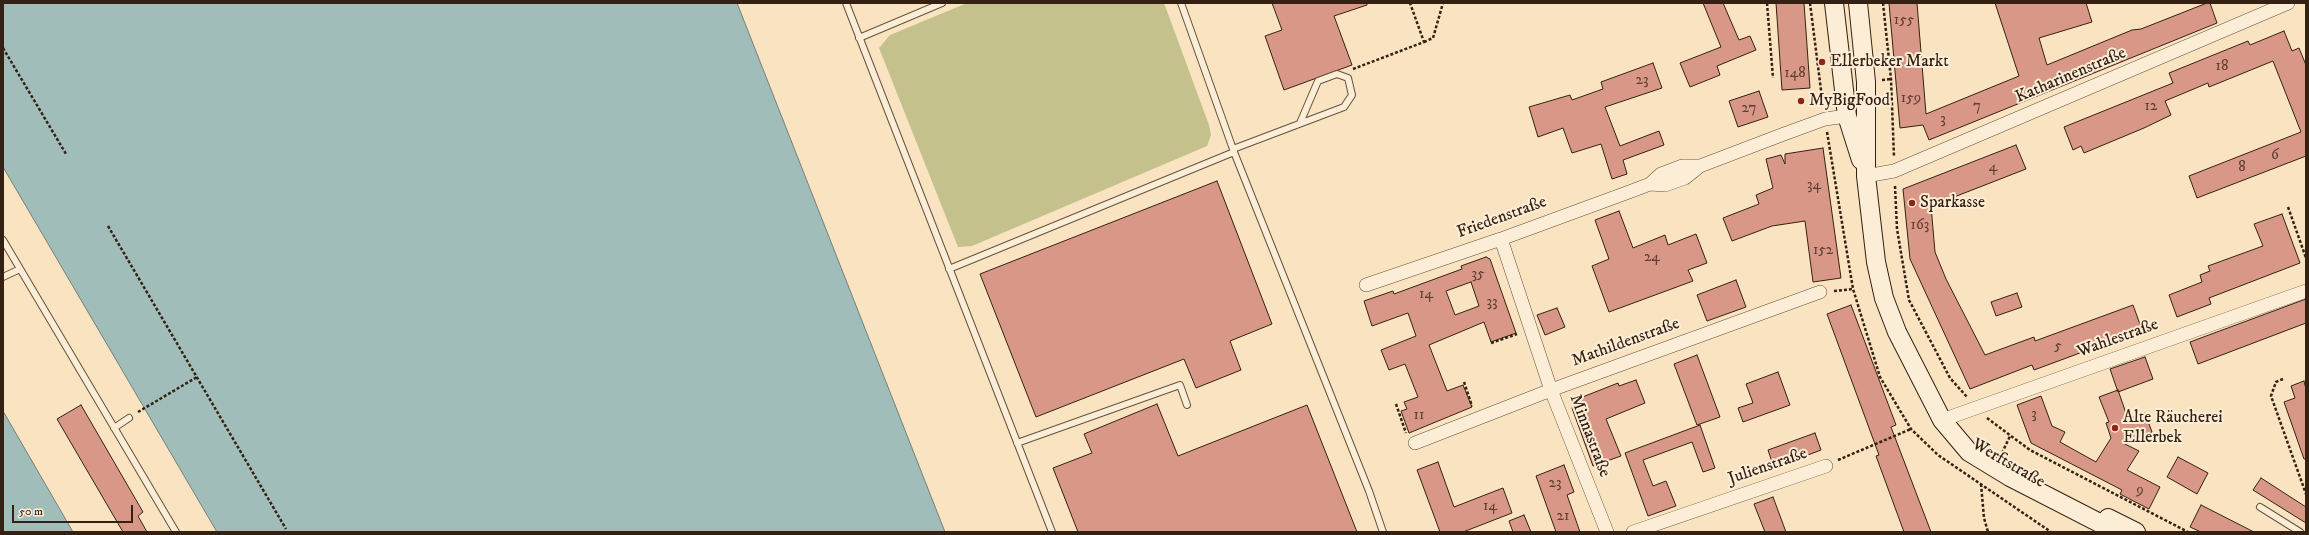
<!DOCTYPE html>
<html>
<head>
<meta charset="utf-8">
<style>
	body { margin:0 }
	#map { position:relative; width:2309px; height:535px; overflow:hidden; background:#f9e3c0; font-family:"IM FELL DW Pica",serif }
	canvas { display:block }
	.frame { position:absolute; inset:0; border:4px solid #342113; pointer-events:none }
	.scale { position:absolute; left:12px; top:505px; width:121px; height:18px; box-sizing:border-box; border:2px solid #342113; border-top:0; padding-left:5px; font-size:12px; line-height:14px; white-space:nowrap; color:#342113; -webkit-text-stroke:3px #fbedd6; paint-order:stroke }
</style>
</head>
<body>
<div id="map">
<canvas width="2309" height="535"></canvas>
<div class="frame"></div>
<div class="scale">50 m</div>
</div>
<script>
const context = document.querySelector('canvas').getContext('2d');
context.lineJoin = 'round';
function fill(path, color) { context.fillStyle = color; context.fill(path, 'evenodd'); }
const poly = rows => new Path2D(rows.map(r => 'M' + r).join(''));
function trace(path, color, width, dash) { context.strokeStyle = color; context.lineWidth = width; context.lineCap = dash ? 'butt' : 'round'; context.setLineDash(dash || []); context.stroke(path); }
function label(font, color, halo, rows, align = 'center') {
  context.font = font + ' "IM FELL DW Pica",serif'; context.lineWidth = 4; context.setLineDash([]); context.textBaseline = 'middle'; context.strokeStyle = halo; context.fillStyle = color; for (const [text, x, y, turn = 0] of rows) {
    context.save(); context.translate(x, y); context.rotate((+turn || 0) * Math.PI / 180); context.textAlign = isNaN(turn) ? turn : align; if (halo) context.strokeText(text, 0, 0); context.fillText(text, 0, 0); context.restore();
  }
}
fill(poly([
	[967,3,1164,3,1209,125,1211,135,1207,146,972,246,958,247,879,48,890,35]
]), '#c5c18d');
const water = poly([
	[3,3,737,3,945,532,217,532,3,167,3,3],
	[3,411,73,532,3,532,3,411]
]);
fill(water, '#a0bdba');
trace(water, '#757f77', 1);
const building = poly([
	[1272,3,1367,3,1367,5,1334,16,1352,65,1284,90,1265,36,1282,30,1272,3],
	[1703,3,1723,3,1739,40,1750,36,1756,50,1717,66,1720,75,1690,87,1680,63,1721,47,1703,3],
	[1776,3,1804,3,1810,88,1782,90,1776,3],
	[1889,3,1917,3,1926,114,2019,76,1995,3,2086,3,2092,22,2039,38,2047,65,2132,30,2141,29,2207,3,2210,3,2217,23,1929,140,1923,125,1900,128,1889,3],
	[2284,31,2292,51,2299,48,2306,65,2306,156,2197,198,2189,176,2301,132,2273,61,2209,87,2208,83,2165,101,2171,115,2144,128,2084,153,2081,146,2073,150,2064,127,2173,83,2169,73,2248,41,2250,45,2284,31],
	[1653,63,1662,88,1605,107,1620,146,1659,131,1664,145,1623,160,1627,174,1612,179,1601,144,1572,153,1563,128,1538,137,1529,107,1570,95,1572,100,1603,89,1601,82,1653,63],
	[1759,91,1768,117,1738,127,1729,101,1759,91],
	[2016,145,2026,169,1931,206,1935,252,1946,279,1985,355,2034,337,2035,341,2133,305,2142,330,2034,370,2032,365,1970,389,1910,259,1903,189,2016,145],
	[1823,148,1841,278,1813,282,1805,221,1772,226,1732,241,1723,218,1759,204,1756,195,1773,188,1766,159,1781,155,1785,164,1785,154,1823,148],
	[1217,181,1272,324,1230,341,1241,370,1196,388,1184,359,1036,417,980,274,1217,181],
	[1619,211,1633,248,1665,235,1668,245,1696,234,1707,263,1688,270,1693,281,1609,312,1592,266,1609,259,1595,220,1619,211],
	[2282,214,2300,263,2209,298,2211,304,2177,317,2169,295,2202,282,2200,275,2210,271,2208,266,2263,246,2254,224,2282,214],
	[1486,257,1490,259,1516,333,1491,342,1484,322,1429,345,1447,391,1463,385,1472,407,1409,433,1401,411,1407,409,1404,402,1418,397,1405,364,1389,370,1381,350,1416,336,1408,313,1372,326,1364,301,1393,291,1394,294,1462,269,1461,266,1486,257],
	[1471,282,1479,306,1455,315,1446,291,1471,282],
	[1736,280,1746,307,1707,321,1697,295,1736,280],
	[2017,293,2022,307,1996,316,1991,302,2017,293],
	[2306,299,2306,323,2198,364,2190,342,2306,299],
	[1851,305,1896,425,1891,427,1931,532,1904,532,1876,456,1879,455,1827,314,1851,305],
	[1557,308,1565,327,1545,335,1537,315,1557,308],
	[1697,355,1720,417,1697,425,1674,364,1697,355],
	[2145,357,2153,379,2118,392,2110,369,2145,357],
	[1778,372,1790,405,1743,422,1738,408,1753,403,1746,384,1778,372],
	[1636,380,1645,403,1606,419,1621,456,1593,466,1572,408,1575,400,1618,383,1619,386,1636,380],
	[2304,381,2306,389,2306,459,2304,459,2284,402,2295,398,2291,386,2304,381],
	[2118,390,2128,419,2145,413,2152,432,2123,443,2139,451,2127,470,2160,487,2149,509,2120,494,2122,490,2031,443,2017,405,2041,396,2052,426,2065,432,2060,442,2096,462,2111,438,2106,423,2109,422,2099,397,2118,390],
	[1157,404,1178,456,1307,405,1357,532,1078,532,1053,468,1092,453,1084,434,1157,404],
	[81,405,143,512,138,516,147,532,123,532,57,419,81,405],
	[1700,425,1715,468,1703,472,1692,442,1643,460,1653,486,1666,481,1676,506,1648,516,1625,453,1700,425],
	[1815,433,1821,450,1774,468,1768,450,1815,433],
	[2178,457,2208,473,2197,494,2167,477,2178,457],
	[1438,462,1454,507,1503,488,1512,513,1463,532,1440,532,1417,470,1438,462],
	[1564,465,1574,492,1567,495,1580,532,1556,532,1536,476,1564,465],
	[2261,478,2306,507,2306,523,2253,490,2261,478],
	[1773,497,1786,532,1765,532,1754,504,1773,497],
	[2201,505,2254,532,2201,532,2190,527,2201,505],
	[1524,515,1531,532,1513,532,1509,521,1524,515]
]);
fill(building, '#d99788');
trace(building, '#342113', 1);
const service = poly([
	[846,3,1052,532],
	[1181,3,1234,152,1369,491,1383,532],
	[859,38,942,3],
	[1233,149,1344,107,1352,95,1348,78,1337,74,1318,81,1300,123],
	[3,240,176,532],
	[949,269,1234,152],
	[3,277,20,269],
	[114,428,129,418],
	[1017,443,1180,385,1187,405],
	[2260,507,2300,532]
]);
const minor = poly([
	[1866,176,1894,171,2288,3],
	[1650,184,1665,185,1685,178,1700,166,1784,134,1825,119,1847,116],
	[1501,239,1551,390,1607,532],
	[1366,285,1501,239,1629,192,1650,184,1661,174,1682,166,1700,166],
	[1942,420,2306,291],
	[1415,443,1551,390,1820,292],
	[1633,532,1826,466]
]);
const secondary = poly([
	[1834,3,1847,116,1861,160],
	[1858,3,1866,82,1866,176,1876,262,1884,298,1897,332,1942,420,1969,452,2010,477,2117,532],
	[2108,518,2136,532]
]);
trace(service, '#65523e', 8);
trace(minor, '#65523e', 14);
trace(secondary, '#342113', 20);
trace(poly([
	[1767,3,1773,78],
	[1810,3,1823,106],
	[1883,3,1891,79,1894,157],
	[1424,42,1433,38,1443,3],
	[3,48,66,154],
	[1353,69,1424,42,1410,3],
	[1882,80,1891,79],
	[1827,132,1853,289,1880,377,1911,429,1938,455,2051,532],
	[1895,186,1897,229,1909,300,1950,378,1967,397],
	[2288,207,2306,258],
	[108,226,286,529],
	[1834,291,1853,289],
	[1491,343,1517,334],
	[2283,379,2276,382,2271,396,2306,494],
	[1464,382,1472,406],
	[1396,404,1406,433],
	[138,412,197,377],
	[1987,418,2030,450,2188,532],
	[2002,453,2010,436],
	[1838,460,1911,429],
	[1981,484,1984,518,1988,532]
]), '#342113', 2.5, [3, 2]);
trace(service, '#fbedd6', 6);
trace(minor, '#fbedd6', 13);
trace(secondary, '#fbedd6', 18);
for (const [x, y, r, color] of [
	[1822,62,4,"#8f2418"],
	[1801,101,4,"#8f2418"],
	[1912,203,4,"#8f2418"],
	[2115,428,4,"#8f2418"]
]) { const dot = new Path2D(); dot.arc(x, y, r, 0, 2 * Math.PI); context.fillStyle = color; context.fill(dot); trace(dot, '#fbedd6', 1.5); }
label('15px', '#5d3e30', null, [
	["155",1904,21],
	["18",2222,67],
	["148",1795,74],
	["23",1642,81],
	["159",1911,99],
	["7",1977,107],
	["12",2151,107],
	["27",1749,109],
	["3",1943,120],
	["6",2275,156],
	["4",1993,168],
	["8",2242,168],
	["34",1814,186],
	["163",1920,226],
	["152",1823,251],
	["24",1652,258],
	["35",1478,275],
	["14",1426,295],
	["33",1492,303],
	["5",2058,347],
	["3",2034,415],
	["11",1419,416],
	["23",1555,484],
	["9",2140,491],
	["14",1490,507],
	["21",1563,517]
]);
label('17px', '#342113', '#fbedd6', [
	["Ellerbeker Markt",1830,62],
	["MyBigFood",1809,101],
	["Sparkasse",1920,203],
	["Alte Räucherei",2123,418],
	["Ellerbek",2123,438]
], 'left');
label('17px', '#342113', '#fbedd6', [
	["Katharinenstraße",2071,76,-23],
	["Friedenstraße",1502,218,-20],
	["Wahlestraße",2118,339,-20],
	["Mathildenstraße",1626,343,-20],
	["Minnastraße",1589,436,69],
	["Werftstraße",2008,464,30],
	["Julienstraße",1768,467,-19]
]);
</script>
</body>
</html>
